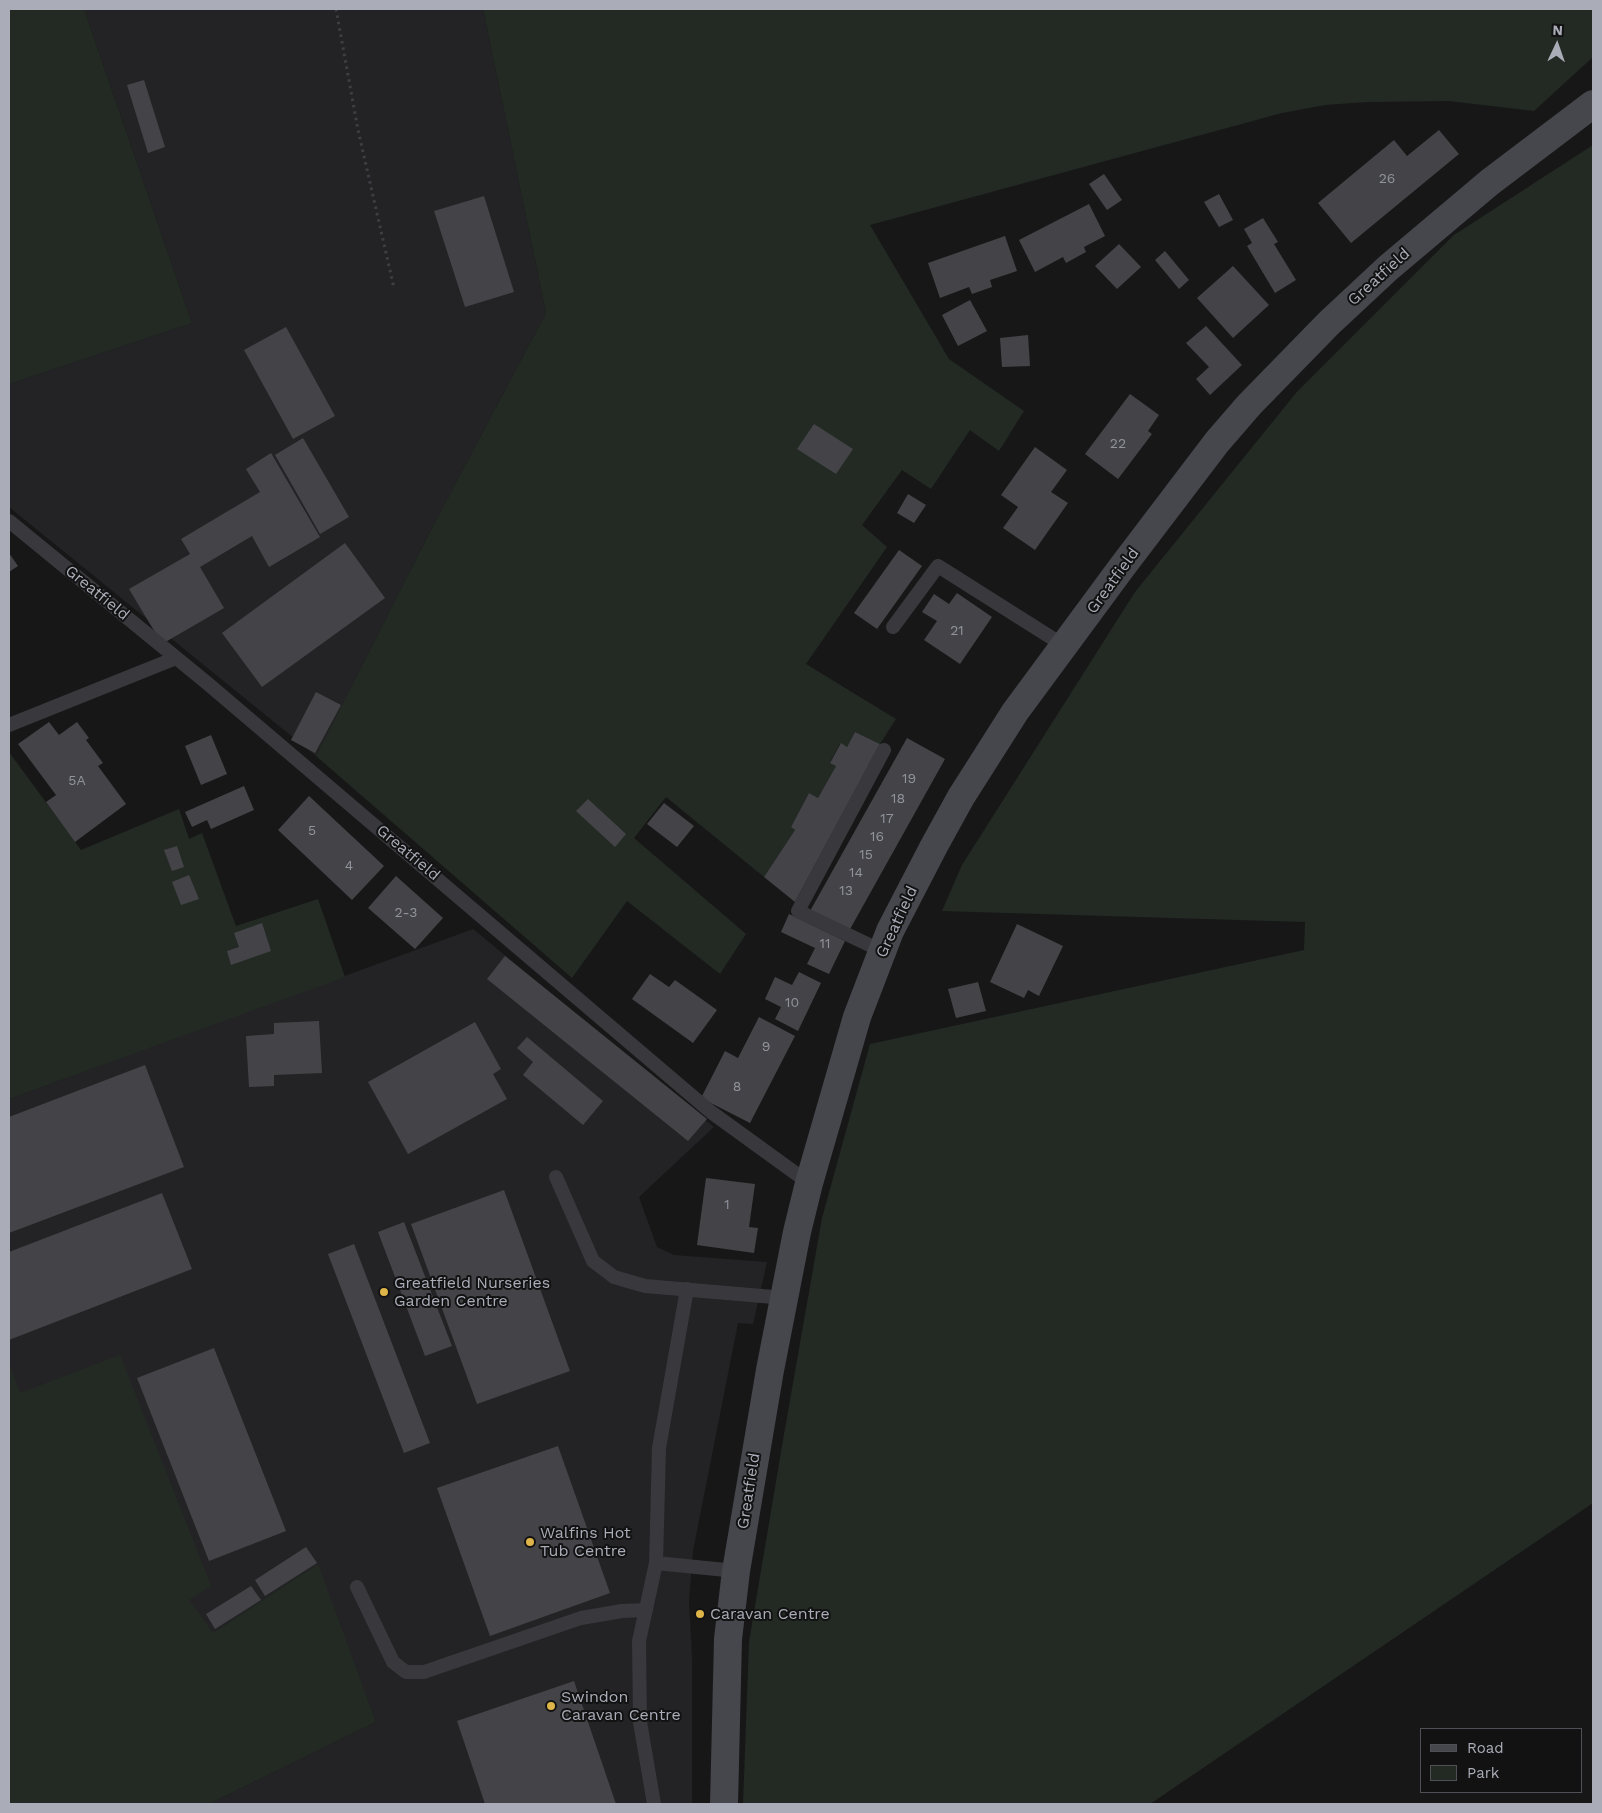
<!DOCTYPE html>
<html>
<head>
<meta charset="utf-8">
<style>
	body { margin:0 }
	#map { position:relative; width:1602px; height:1813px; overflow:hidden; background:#171718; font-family:"Work Sans",sans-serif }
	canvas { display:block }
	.frame { position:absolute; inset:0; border:10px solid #aaadb7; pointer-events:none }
	.legend { position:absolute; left:1420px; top:1728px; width:162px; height:65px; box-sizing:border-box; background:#121213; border:1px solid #4f5055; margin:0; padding:6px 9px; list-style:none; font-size:15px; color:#aaadb7 }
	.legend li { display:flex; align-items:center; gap:10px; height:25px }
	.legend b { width:25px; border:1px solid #4f5055 }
	.north { position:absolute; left:1532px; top:20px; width:50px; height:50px; -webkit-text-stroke:4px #121213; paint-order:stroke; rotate:3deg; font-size:14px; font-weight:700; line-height:20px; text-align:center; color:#aaadb7 }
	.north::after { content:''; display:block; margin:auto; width:18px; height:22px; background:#aaadb7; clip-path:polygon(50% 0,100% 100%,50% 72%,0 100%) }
</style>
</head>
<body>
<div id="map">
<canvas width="1602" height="1813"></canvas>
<div class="frame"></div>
<ul class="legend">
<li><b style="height:6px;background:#46474c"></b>Road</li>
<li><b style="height:14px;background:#232a24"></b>Park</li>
</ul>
<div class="north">N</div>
</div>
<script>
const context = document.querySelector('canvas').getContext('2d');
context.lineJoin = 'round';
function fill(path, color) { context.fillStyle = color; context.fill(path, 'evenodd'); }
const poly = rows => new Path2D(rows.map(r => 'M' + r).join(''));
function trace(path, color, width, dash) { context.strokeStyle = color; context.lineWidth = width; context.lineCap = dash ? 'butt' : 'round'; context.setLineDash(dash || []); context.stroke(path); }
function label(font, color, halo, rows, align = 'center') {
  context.font = font + ' "Work Sans",sans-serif'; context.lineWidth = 4; context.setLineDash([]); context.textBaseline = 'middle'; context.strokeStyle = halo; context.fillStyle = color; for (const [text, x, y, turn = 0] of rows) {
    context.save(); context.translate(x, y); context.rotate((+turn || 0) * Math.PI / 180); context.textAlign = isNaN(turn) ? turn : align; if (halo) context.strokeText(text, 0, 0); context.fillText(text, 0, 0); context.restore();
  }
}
fill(poly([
	[84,9,483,9,546,313,433,526,316,756,9,507,9,384,192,323],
	[473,929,714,1127,639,1197,657,1247,674,1255,767,1262,753,1324,738,1323,693,1551,689,1600,692,1658,692,1804,209,1804,376,1722,317,1565,212,1634,9,1607,9,1099]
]), '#232325');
fill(poly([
	[9,9,84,9,192,323,9,384],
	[483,9,1593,9,1593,57,1534,111,1449,101,1367,102,1325,105,1282,113,870,225,949,359,1024,411,999,451,970,430,931,489,902,470,862,525,887,547,806,664,896,719,880,744,855,732,847,747,840,744,830,762,836,766,818,798,809,793,791,827,795,830,764,877,666,797,634,838,746,934,720,974,627,901,572,978,316,756,433,526,546,313],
	[1593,145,1593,1503,1150,1804,743,1804,749,1642,783,1440,822,1218,870,1044,1304,950,1305,922,942,911,962,865,1135,592,1296,393,1454,235],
	[9,752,81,850,179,809,189,839,202,833,236,926,318,899,345,977,9,1099],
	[120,1355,211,1586,189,1600,213,1633,318,1564,376,1722,209,1804,9,1804,9,1363,20,1393]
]), '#232a24');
fill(poly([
	[144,80,165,147,148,153,127,85],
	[1439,130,1459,154,1351,243,1318,203,1394,140,1407,156],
	[1104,174,1122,200,1107,210,1089,184],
	[1219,194,1233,220,1219,227,1204,202],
	[484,196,514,292,465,307,434,211],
	[1089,204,1105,236,1084,247,1086,252,1066,263,1063,257,1035,272,1019,240],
	[1263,218,1278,242,1274,244,1296,280,1275,293,1247,246,1252,243,1244,229],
	[1005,236,1017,271,990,280,992,287,972,294,969,287,940,298,928,263],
	[1119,244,1141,267,1117,289,1095,266],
	[1165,251,1189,280,1179,289,1155,260],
	[1233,266,1269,305,1233,338,1197,298],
	[970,300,987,331,958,346,942,315],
	[1206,326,1242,365,1210,395,1196,379,1209,367,1186,343],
	[286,327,335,416,293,439,244,350],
	[1028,335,1030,366,1002,367,1000,338],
	[1130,394,1159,415,1148,431,1152,434,1118,479,1085,454],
	[814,424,853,449,836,474,797,449],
	[303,438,349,517,320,534,275,455],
	[1035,447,1067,470,1051,492,1068,503,1035,550,1003,528,1018,507,1001,495],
	[271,453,320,537,269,567,252,536,200,567,224,608,162,644,129,589,190,554,181,539,260,492,246,469],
	[908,494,926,505,914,523,897,513],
	[345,543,385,598,262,687,222,633],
	[899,550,922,566,877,629,854,613],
	[9,553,18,566,9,572],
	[957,593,992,617,960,664,924,640,937,621,922,612,934,594,949,604],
	[316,692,341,705,315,753,291,740],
	[49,722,59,735,77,722,89,738,86,740,103,763,98,766,126,804,75,842,46,802,56,795,18,744],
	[855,732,880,744,795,902,764,877,795,830,791,827,809,793,818,798,836,766,830,763,841,743,847,747],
	[211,735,227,774,201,785,185,746],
	[907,738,945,759,849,931,810,911],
	[244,786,254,810,211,829,207,820,192,827,185,812],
	[309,796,384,866,352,900,278,830],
	[588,799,626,834,615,847,576,811],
	[664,803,694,826,677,847,647,824],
	[177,846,184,867,172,871,164,850],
	[189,875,199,899,181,905,172,882],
	[396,876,443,918,415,949,368,908],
	[789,914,845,941,829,974,807,964,815,948,781,932],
	[262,923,271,951,231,965,227,951,239,947,234,933],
	[1017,924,1063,946,1039,996,1028,990,1024,998,990,982],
	[505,956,707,1119,688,1141,487,979],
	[799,972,821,983,798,1031,775,1019,781,1007,765,999,775,977,792,985],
	[650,974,669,987,675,980,717,1010,693,1043,632,999],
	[978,982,986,1011,956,1018,948,989],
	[759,1017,795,1036,750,1123,701,1098,725,1051,738,1058],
	[319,1021,322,1073,274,1075,274,1086,249,1087,246,1036,274,1034,274,1023],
	[475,1022,501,1069,493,1074,507,1099,408,1154,368,1082],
	[527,1037,603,1101,583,1125,523,1075,533,1062,517,1048],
	[145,1065,184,1167,9,1233,9,1117],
	[706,1178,755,1184,749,1227,758,1228,754,1253,697,1245],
	[504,1190,570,1371,477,1404,411,1224],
	[162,1193,192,1269,9,1340,9,1252],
	[404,1222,452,1346,425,1356,378,1232],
	[354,1244,430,1443,404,1453,328,1254],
	[214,1348,286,1531,209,1561,137,1378],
	[558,1446,610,1593,490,1636,437,1488],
	[306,1547,317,1563,265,1596,255,1580],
	[251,1586,261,1600,215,1629,206,1614],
	[574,1681,616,1804,485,1804,457,1721]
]), '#444448');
trace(poly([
	[336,9,358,130,394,288]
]), '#3e3f44', 3, [2.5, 4]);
trace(poly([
	[9,521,207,683,711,1112,809,1183],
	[893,627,938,566,1063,645],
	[9,725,176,658],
	[882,951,798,911,884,750],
	[556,1177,593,1261,614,1277,645,1286,785,1298],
	[656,1563,659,1448,687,1289],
	[357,1587,393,1662,406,1672,424,1672,581,1618,622,1611,646,1610],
	[654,1804,640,1722,639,1641,656,1563,736,1571]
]), '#38383d', 14);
trace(poly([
	[724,1804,728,1639,736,1571,770,1370,797,1232,809,1183,857,1017,890,931,934,846,961,797,1015,712,1122,567,1217,442,1249,405,1329,323,1388,268,1490,182,1593,104]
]), '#46474c', 28);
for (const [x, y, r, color] of [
	[384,1292,5,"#deb549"],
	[530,1542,5,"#deb549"],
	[700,1614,5,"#deb549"],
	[551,1706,5,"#deb549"]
]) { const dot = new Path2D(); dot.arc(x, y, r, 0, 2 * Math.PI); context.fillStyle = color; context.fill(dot); trace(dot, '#121213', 2); }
label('14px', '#90939b', null, [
	["26",1387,179],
	["22",1118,444],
	["21",957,631],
	["19",909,779],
	["5A",77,781],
	["18",898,799],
	["17",887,819],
	["5",312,831],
	["16",877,837],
	["15",866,855],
	["4",349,866],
	["14",856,873],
	["13",846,891],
	["2-3",406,913],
	["11",825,944],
	["10",792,1003],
	["9",766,1047],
	["8",737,1087],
	["1",727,1205]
]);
label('16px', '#aaadb7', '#121213', [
	["Greatfield",1379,277,-42],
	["Greatfield",1113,581,-54],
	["Greatfield",97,593,39],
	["Greatfield",408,853,40],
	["Greatfield",897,922,-65],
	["Greatfield",749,1491,-81]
]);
label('16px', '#aaadb7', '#121213', [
	["Greatfield Nurseries",394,1283],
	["Garden Centre",394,1301],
	["Walfins Hot",540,1533],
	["Tub Centre",540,1551],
	["Caravan Centre",710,1614],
	["Swindon",561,1697],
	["Caravan Centre",561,1715]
], 'left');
</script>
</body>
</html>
